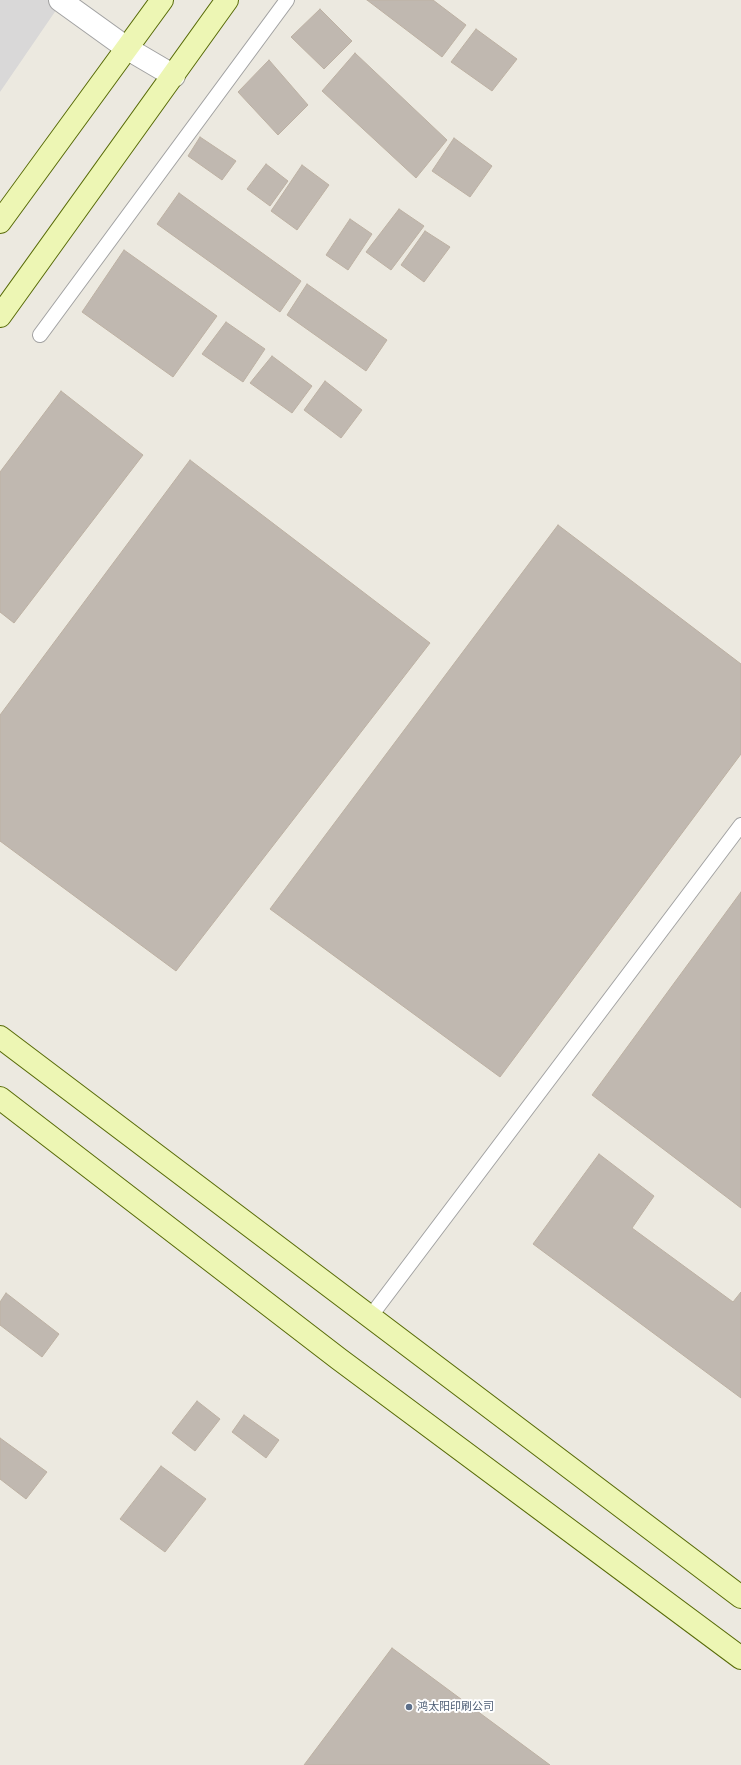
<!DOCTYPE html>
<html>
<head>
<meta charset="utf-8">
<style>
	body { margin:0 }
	canvas { display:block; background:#ece9e0 }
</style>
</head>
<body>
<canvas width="741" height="1765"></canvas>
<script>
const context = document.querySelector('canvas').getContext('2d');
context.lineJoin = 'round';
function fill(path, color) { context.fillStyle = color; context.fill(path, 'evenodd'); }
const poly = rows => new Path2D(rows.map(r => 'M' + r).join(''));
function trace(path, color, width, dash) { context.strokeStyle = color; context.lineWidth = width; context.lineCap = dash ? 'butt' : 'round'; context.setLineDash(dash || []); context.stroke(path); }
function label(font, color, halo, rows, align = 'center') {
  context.font = font + ' "Public Sans","Noto Sans SC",sans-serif'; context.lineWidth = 4; context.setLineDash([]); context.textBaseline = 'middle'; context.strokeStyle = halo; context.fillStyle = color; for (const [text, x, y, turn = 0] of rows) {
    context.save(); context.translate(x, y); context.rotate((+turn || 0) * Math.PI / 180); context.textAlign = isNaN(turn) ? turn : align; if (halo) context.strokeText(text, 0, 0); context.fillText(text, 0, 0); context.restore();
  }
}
fill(poly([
	[0,0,63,0,0,92]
]), '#d9d8d8');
const building = poly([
	[367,0,433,0,466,25,442,57,367,0],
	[320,9,352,41,324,69,291,37,320,9],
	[476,29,517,59,492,91,451,62,476,29],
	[355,53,447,140,416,178,322,91,355,53],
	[269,60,308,105,278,135,238,92,269,60],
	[200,137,236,161,222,180,188,156,200,137],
	[454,138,492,166,470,197,432,171,454,138],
	[266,164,288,181,270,206,247,189,266,164],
	[302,165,329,185,297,230,271,211,302,165],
	[179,193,301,281,280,312,157,224,179,193],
	[399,209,424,226,391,270,366,252,399,209],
	[350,219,372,234,348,270,326,255,350,219],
	[425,231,450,247,424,282,401,265,425,231],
	[124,250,217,316,173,377,82,312,124,250],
	[307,284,387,340,366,371,287,315,307,284],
	[226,322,265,349,243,382,202,354,226,322],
	[272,356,312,386,292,413,250,383,272,356],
	[325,381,362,410,341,438,304,410,325,381],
	[61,391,143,455,14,623,0,612,0,472,61,391],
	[190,460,430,643,176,971,0,841,0,715,190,460],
	[558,525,741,664,741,754,500,1077,270,909,558,525],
	[741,892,741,1208,592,1095,741,892],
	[599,1154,654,1196,632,1228,733,1302,741,1292,741,1398,533,1244,599,1154],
	[6,1293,59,1334,42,1357,0,1325,0,1302,6,1293],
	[197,1401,220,1419,195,1451,172,1433,197,1401],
	[244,1415,279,1440,266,1458,232,1432,244,1415],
	[0,1438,47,1472,26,1499,0,1479,0,1438],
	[161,1466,206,1499,165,1552,120,1519,161,1466],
	[392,1648,550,1765,304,1765,392,1648]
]);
fill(building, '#c0b8b0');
trace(building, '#bdb1a3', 1);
const lane = poly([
	[40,335,287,0],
	[370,1317,741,825]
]);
const street = poly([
	[60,0,128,49,174,76]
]);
const secondary = poly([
	[0,222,162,0],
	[0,316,227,0],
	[0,1037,741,1597],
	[0,1098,339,1359,741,1658]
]);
trace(lane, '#a2a2a2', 16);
trace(street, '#a2a2a2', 24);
trace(secondary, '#586b08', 24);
trace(lane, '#fff', 14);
trace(street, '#fff', 22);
trace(secondary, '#edf6b4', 22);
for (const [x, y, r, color] of [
	[409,1707,4,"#5c6f8a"]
]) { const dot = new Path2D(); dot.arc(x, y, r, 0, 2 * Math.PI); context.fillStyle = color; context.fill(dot); trace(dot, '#fff', 1.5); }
label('11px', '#4e5e75', '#fff', [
	["鸿太阳印刷公司",417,1707]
], 'left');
</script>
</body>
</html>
